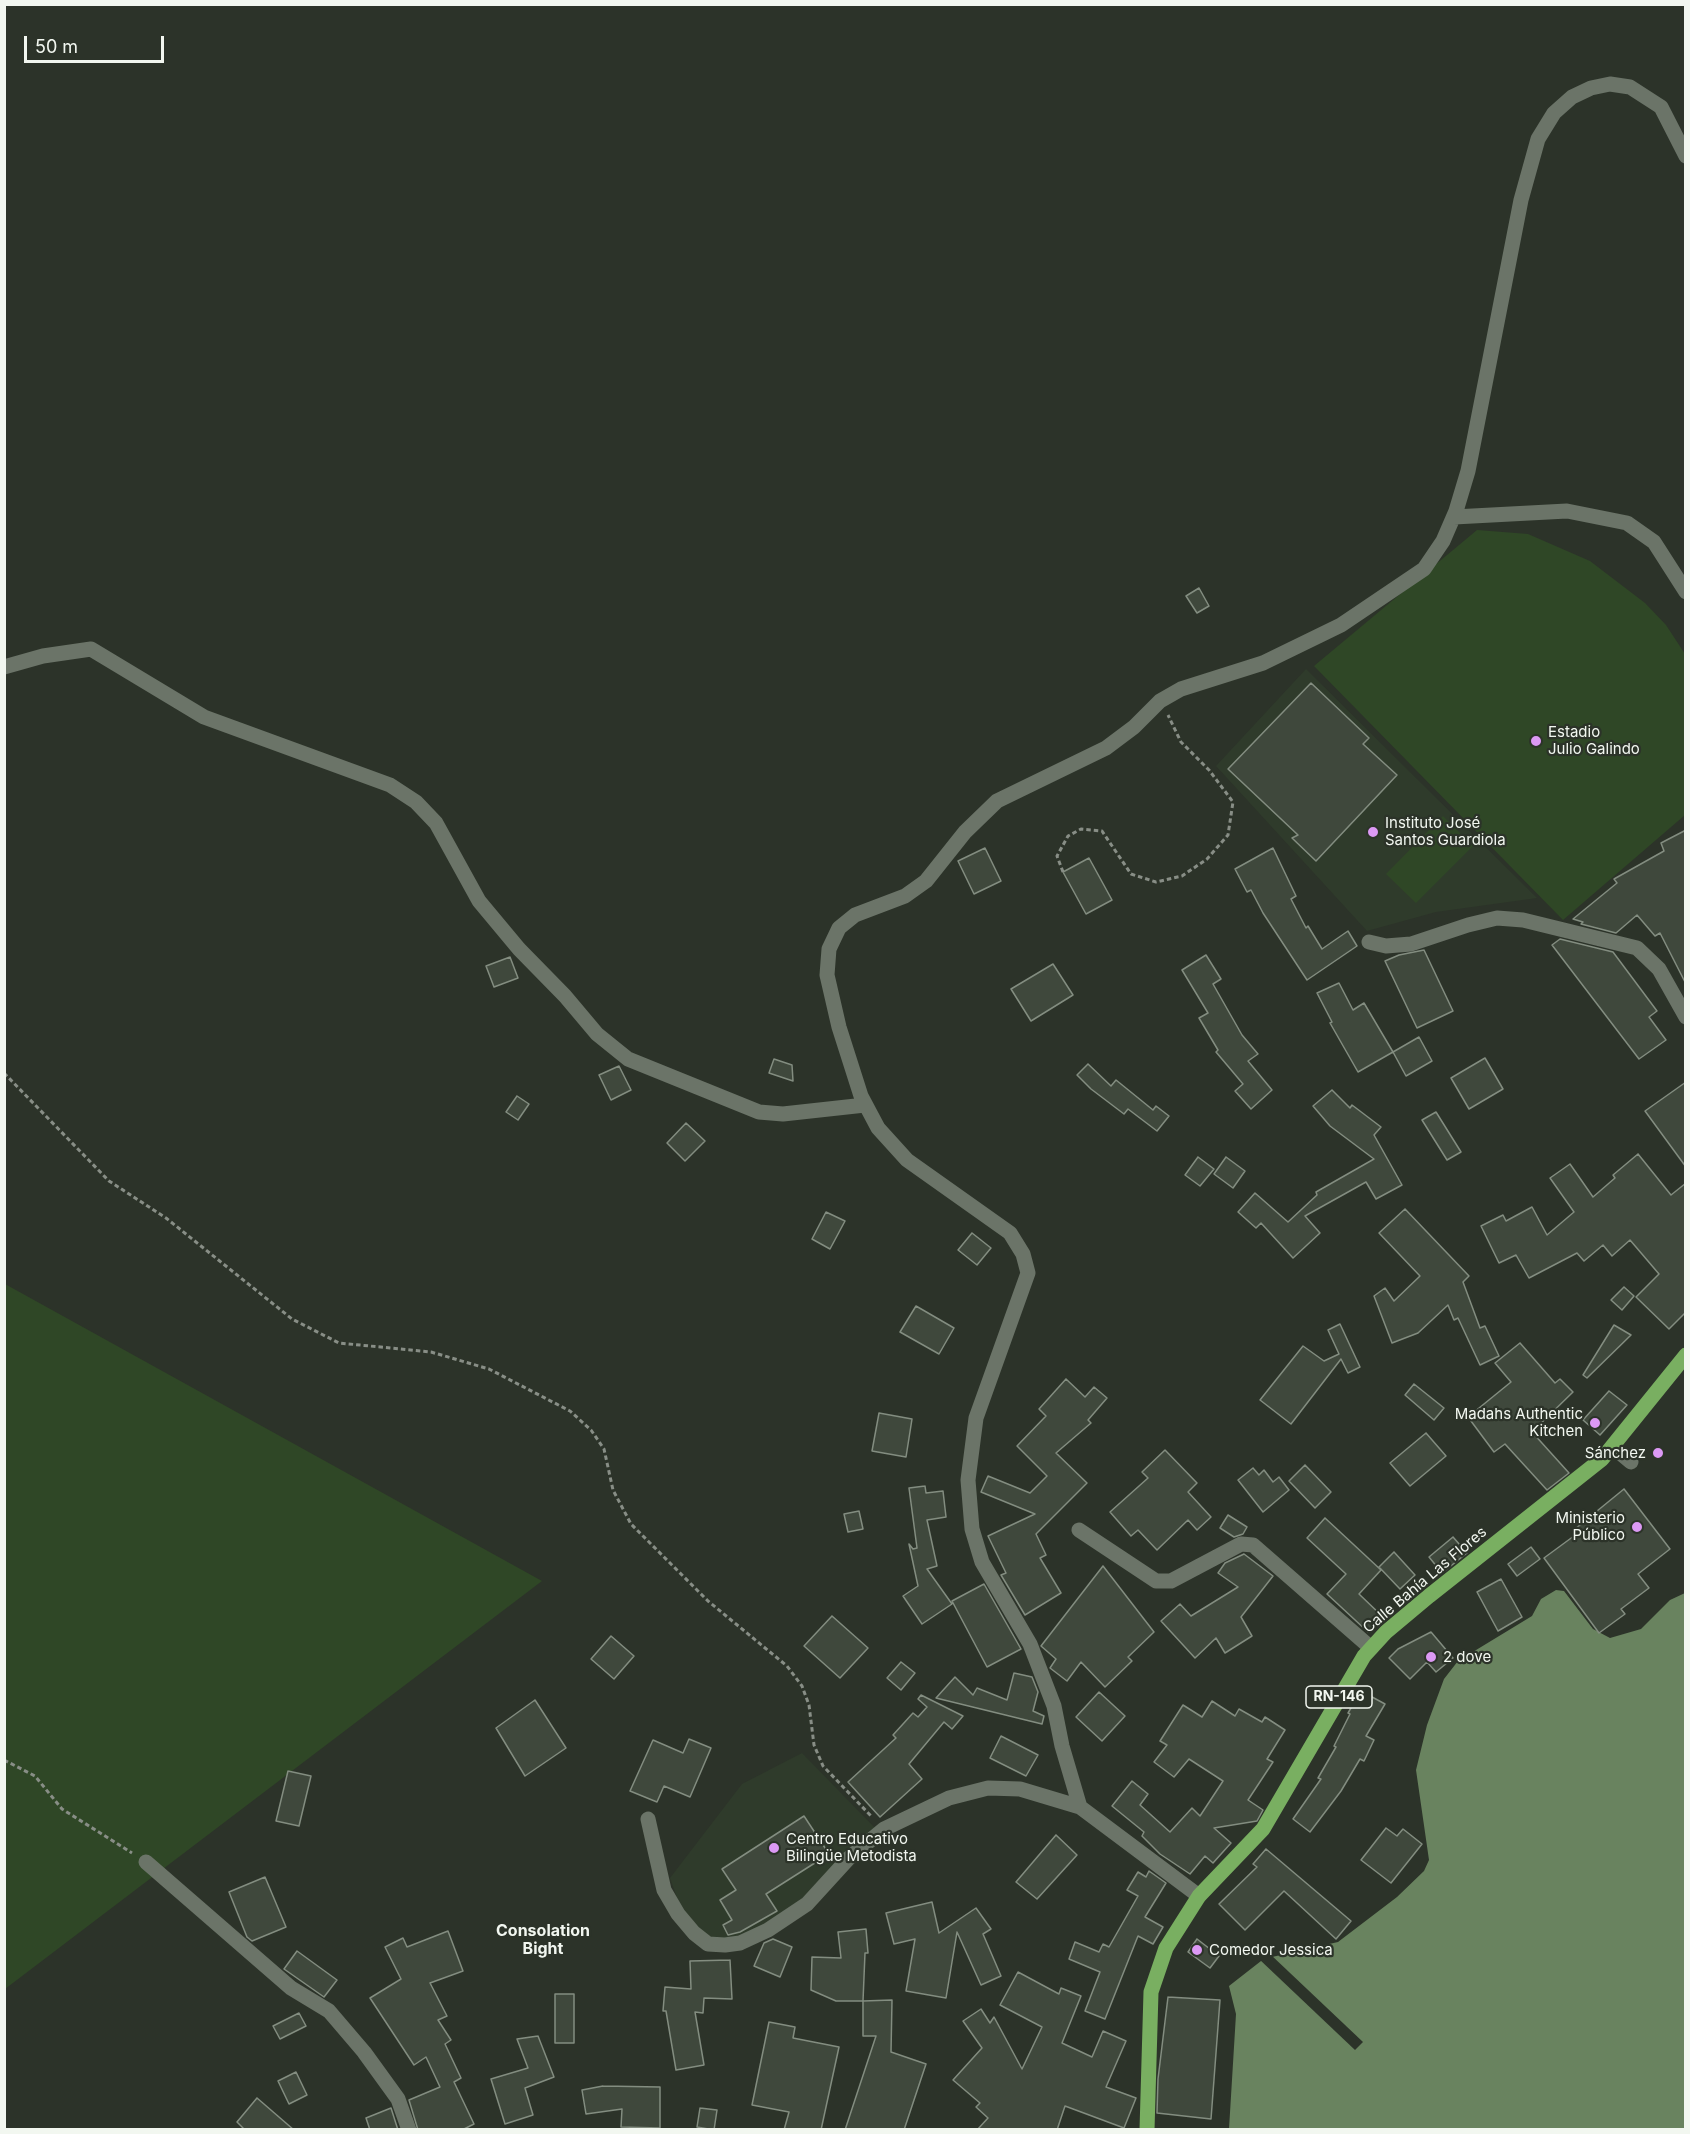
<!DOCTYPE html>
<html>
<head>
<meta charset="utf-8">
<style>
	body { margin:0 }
	#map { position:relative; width:1690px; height:2134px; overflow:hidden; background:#2c3329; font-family:Inter,sans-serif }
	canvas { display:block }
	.frame { position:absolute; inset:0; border:6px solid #f2f7f0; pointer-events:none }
	.scale { position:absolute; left:24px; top:36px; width:140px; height:27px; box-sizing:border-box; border:3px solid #f2f7f0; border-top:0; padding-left:8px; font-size:18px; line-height:21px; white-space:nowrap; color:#f2f7f0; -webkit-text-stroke:4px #2c3329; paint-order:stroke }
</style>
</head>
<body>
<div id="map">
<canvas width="1690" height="2134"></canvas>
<div class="frame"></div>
<div class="scale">50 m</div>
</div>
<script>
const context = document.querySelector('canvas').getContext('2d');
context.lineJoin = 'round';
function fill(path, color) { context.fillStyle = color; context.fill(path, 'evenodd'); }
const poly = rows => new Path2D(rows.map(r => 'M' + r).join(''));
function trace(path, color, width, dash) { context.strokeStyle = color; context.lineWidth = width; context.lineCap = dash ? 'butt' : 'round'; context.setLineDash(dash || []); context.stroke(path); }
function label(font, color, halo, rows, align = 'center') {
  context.font = font + ' Inter,sans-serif'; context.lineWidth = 4.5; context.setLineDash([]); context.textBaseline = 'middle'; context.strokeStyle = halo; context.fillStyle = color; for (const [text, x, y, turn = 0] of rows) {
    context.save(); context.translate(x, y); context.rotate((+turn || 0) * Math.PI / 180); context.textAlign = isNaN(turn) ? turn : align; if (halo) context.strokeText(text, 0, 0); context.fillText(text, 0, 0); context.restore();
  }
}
fill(poly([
	[1306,669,1537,898,1436,912,1367,931,1216,766],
	[802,1753,876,1829,832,1866,802,1899,772,1922,739,1939,719,1940,703,1934,680,1906,670,1878,742,1784]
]), '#2f3b2b');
fill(poly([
	[1477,530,1528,534,1590,561,1645,603,1666,625,1685,654,1685,815,1563,920,1314,666],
	[1443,816,1473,846,1416,903,1386,874],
	[5,1284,542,1581,5,1989]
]), '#2f4726');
fill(poly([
	[1556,1590,1564,1591,1593,1629,1610,1638,1641,1629,1670,1600,1685,1593,1685,2129,1229,2129,1236,2014,1229,1986,1261,1961,1272,1957,1338,1942,1397,1897,1424,1871,1429,1860,1416,1770,1427,1725,1444,1679,1458,1661,1532,1616,1541,1599]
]), '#69835f');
fill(poly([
	[1270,1954,1363,2042,1355,2050,1259,1959]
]), '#2c3329');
const building = poly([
	[1199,588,1209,606,1197,613,1186,596,1199,588],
	[1311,683,1369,738,1363,744,1397,775,1316,861,1292,838,1298,835,1228,769,1311,683],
	[1686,830,1686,984,1660,933,1655,936,1637,915,1616,933,1581,924,1583,922,1573,919,1617,883,1614,879,1664,851,1661,843,1686,830],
	[985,848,1001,881,974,894,958,861,985,848],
	[1273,848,1296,896,1291,899,1306,928,1308,926,1322,949,1348,931,1357,946,1307,980,1263,913,1251,890,1247,892,1235,869,1273,848],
	[1089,858,1112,900,1086,914,1063,872,1089,858],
	[1560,939,1613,952,1657,1011,1649,1017,1666,1040,1639,1059,1552,945,1560,939],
	[1424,950,1453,1011,1417,1028,1385,961,1399,955,1424,950],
	[1206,955,1221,979,1213,984,1242,1035,1258,1054,1248,1061,1272,1090,1251,1109,1235,1091,1243,1084,1216,1052,1218,1050,1199,1018,1208,1013,1182,970,1206,955],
	[510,957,518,978,494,987,486,966,510,957],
	[1053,964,1073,995,1031,1021,1011,989,1053,964],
	[1339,983,1353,1010,1364,1003,1393,1052,1358,1072,1330,1023,1332,1022,1317,993,1339,983],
	[1419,1037,1432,1061,1406,1076,1393,1052,1419,1037],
	[1485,1058,1503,1089,1469,1109,1451,1078,1485,1058],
	[774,1059,792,1065,793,1081,769,1073,774,1059],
	[1088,1064,1111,1086,1116,1080,1153,1110,1156,1106,1169,1116,1157,1131,1128,1109,1124,1114,1091,1089,1077,1075,1088,1064],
	[619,1066,631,1090,611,1100,599,1075,619,1066],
	[1686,1082,1686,1167,1645,1111,1686,1082],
	[1332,1090,1350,1108,1352,1105,1381,1127,1374,1135,1402,1185,1376,1199,1366,1182,1305,1216,1320,1233,1293,1258,1261,1223,1256,1228,1238,1212,1255,1193,1288,1222,1317,1195,1316,1192,1374,1159,1330,1126,1313,1106,1332,1090],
	[517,1096,529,1104,518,1120,506,1112,517,1096],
	[1436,1112,1461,1152,1447,1160,1422,1120,1436,1112],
	[686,1123,705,1141,685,1161,667,1143,686,1123],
	[1638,1154,1671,1195,1686,1183,1686,1312,1669,1329,1636,1297,1659,1274,1630,1240,1612,1256,1603,1245,1584,1261,1577,1253,1529,1278,1516,1255,1499,1263,1481,1226,1503,1215,1506,1221,1532,1207,1547,1235,1574,1212,1550,1178,1570,1164,1593,1197,1615,1178,1613,1175,1638,1154],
	[1198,1157,1214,1169,1200,1186,1185,1175,1198,1157],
	[1226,1157,1245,1171,1233,1188,1214,1174,1226,1157],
	[1405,1209,1469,1276,1463,1282,1480,1328,1485,1326,1499,1356,1480,1365,1458,1318,1454,1320,1448,1305,1418,1333,1392,1343,1374,1296,1385,1288,1394,1301,1420,1276,1379,1233,1405,1209],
	[826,1212,845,1221,830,1249,812,1239,826,1212],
	[972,1233,991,1248,977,1265,958,1250,972,1233],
	[1624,1287,1634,1296,1622,1310,1611,1300,1624,1287],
	[916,1306,954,1328,939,1354,900,1332,916,1306],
	[1340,1324,1360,1367,1348,1373,1341,1359,1291,1424,1260,1400,1303,1346,1324,1361,1339,1354,1328,1330,1340,1324],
	[1614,1325,1631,1335,1587,1378,1583,1375,1614,1325],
	[1520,1343,1555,1383,1560,1379,1573,1392,1532,1432,1569,1473,1547,1490,1505,1444,1494,1452,1468,1417,1511,1382,1495,1363,1520,1343],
	[1066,1379,1085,1397,1094,1387,1107,1398,1088,1420,1091,1423,1056,1453,1087,1483,1036,1534,1046,1555,1040,1558,1061,1593,1025,1615,1001,1575,1006,1573,988,1536,1035,1514,981,1492,988,1476,1030,1493,1047,1476,1017,1446,1046,1416,1039,1409,1066,1379],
	[1414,1384,1444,1408,1434,1420,1405,1395,1414,1384],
	[1609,1391,1627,1405,1600,1435,1583,1420,1609,1391],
	[879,1413,912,1419,906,1457,872,1451,879,1413],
	[1426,1433,1446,1456,1410,1486,1390,1463,1426,1433],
	[1165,1450,1197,1483,1188,1492,1211,1517,1197,1530,1188,1520,1157,1550,1138,1530,1131,1536,1110,1512,1148,1478,1142,1472,1165,1450],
	[1305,1465,1331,1492,1315,1508,1289,1481,1305,1465],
	[1253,1468,1259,1475,1264,1470,1273,1482,1279,1477,1289,1490,1263,1512,1238,1480,1253,1468],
	[925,1486,926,1493,943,1491,946,1517,927,1520,937,1566,927,1569,952,1604,922,1624,903,1596,918,1586,909,1544,913,1549,917,1548,909,1488,925,1486],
	[1624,1489,1670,1549,1638,1574,1649,1588,1621,1609,1625,1614,1599,1633,1544,1558,1578,1533,1575,1529,1624,1489],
	[859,1511,863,1529,848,1532,844,1514,859,1511],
	[1228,1515,1247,1527,1243,1534,1234,1537,1220,1528,1228,1515],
	[1325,1518,1381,1570,1359,1594,1383,1617,1368,1632,1327,1594,1346,1574,1307,1538,1325,1518],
	[1453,1537,1467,1553,1442,1573,1429,1557,1453,1537],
	[1531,1547,1540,1559,1517,1576,1508,1564,1531,1547],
	[1394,1552,1415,1575,1400,1589,1379,1567,1394,1552],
	[1244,1554,1273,1576,1241,1617,1252,1636,1225,1653,1216,1638,1195,1658,1161,1621,1180,1604,1191,1616,1238,1587,1218,1573,1225,1563,1244,1554],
	[1103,1566,1154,1632,1128,1657,1132,1661,1105,1687,1081,1662,1067,1681,1050,1668,1056,1659,1041,1646,1103,1566],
	[1501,1579,1522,1617,1498,1631,1477,1592,1501,1579],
	[984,1584,1021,1649,987,1667,952,1601,984,1584],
	[832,1616,868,1648,840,1678,804,1646,832,1616],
	[1431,1632,1453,1658,1436,1672,1427,1662,1410,1679,1389,1658,1398,1649,1431,1632],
	[611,1636,634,1656,614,1679,591,1659,611,1636],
	[901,1662,915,1673,901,1690,887,1678,901,1662],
	[1014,1673,1032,1677,1038,1692,1033,1711,1044,1716,1042,1724,936,1698,955,1677,973,1695,977,1688,1007,1700,1014,1673],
	[1361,1691,1385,1704,1366,1736,1374,1740,1364,1761,1360,1759,1341,1791,1310,1832,1293,1819,1321,1779,1318,1778,1336,1747,1334,1746,1350,1714,1348,1713,1361,1691],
	[1099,1692,1125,1716,1102,1741,1076,1717,1099,1692],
	[921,1695,963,1716,952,1729,944,1722,909,1764,922,1779,880,1817,848,1782,896,1738,893,1735,913,1713,918,1717,927,1707,918,1699,921,1695],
	[535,1700,566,1748,525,1776,496,1728,535,1700],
	[1212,1701,1235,1716,1239,1709,1262,1722,1265,1717,1285,1730,1267,1759,1273,1762,1248,1800,1263,1810,1257,1821,1214,1828,1231,1843,1213,1863,1205,1856,1190,1874,1160,1854,1142,1836,1144,1832,1112,1806,1132,1781,1148,1794,1140,1805,1170,1832,1192,1808,1200,1816,1223,1781,1189,1759,1174,1777,1154,1762,1167,1745,1160,1741,1183,1705,1202,1717,1212,1701],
	[1001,1736,1038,1755,1026,1776,990,1758,1001,1736],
	[689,1739,711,1748,690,1797,664,1786,657,1802,630,1791,653,1740,683,1753,689,1739],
	[288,1771,311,1776,299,1826,276,1821,288,1771],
	[804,1816,829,1854,766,1894,777,1911,740,1932,728,1935,723,1925,732,1920,720,1900,736,1890,722,1869,804,1816],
	[1386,1828,1397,1836,1403,1829,1422,1844,1391,1883,1361,1860,1386,1828],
	[1056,1835,1077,1855,1037,1899,1016,1882,1056,1835],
	[1266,1849,1351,1921,1336,1939,1284,1891,1245,1930,1219,1904,1257,1867,1253,1864,1266,1849],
	[1149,1871,1166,1883,1145,1917,1163,1927,1153,1944,1138,1936,1105,2019,1085,2011,1100,1972,1069,1959,1075,1942,1099,1952,1103,1944,1109,1947,1138,1896,1127,1890,1138,1872,1146,1877,1149,1871],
	[265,1877,286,1927,252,1941,247,1937,229,1892,265,1877],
	[932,1902,939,1933,976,1908,991,1929,983,1934,1001,1976,981,1985,957,1932,946,1998,906,1991,915,1939,894,1944,886,1913,932,1902],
	[866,1929,868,1953,865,1953,863,2001,892,2000,891,2052,926,2064,904,2130,845,2130,876,2036,863,2036,863,2001,836,2001,811,1990,812,1957,841,1958,838,1932,866,1929],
	[448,1931,463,1971,430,1983,447,2016,438,2020,451,2040,445,2044,461,2078,454,2082,474,2124,462,2130,418,2130,409,2100,440,2087,426,2057,414,2065,370,1998,401,1979,385,1947,403,1938,407,1947,448,1931],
	[773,1939,792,1947,780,1977,754,1966,764,1943,773,1939],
	[1197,1939,1219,1956,1210,1968,1188,1952,1197,1939],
	[297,1951,337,1980,324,1997,284,1969,297,1951],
	[730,1960,732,1999,704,1998,703,2013,695,2012,704,2065,676,2070,666,2011,663,2011,665,1987,691,1989,690,1961,730,1960],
	[1018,1972,1059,1994,1061,1988,1081,1996,1062,2043,1092,2057,1103,2031,1126,2041,1106,2087,1136,2098,1124,2128,1065,2106,1057,2130,977,2130,988,2118,976,2107,980,2103,953,2080,982,2048,963,2021,981,2009,990,2023,994,2017,1022,2069,1042,2027,1000,2005,1018,1972],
	[555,1994,574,1994,574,2043,555,2043,555,1994],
	[1168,1997,1220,2000,1211,2119,1157,2113,1158,2079,1168,1997],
	[299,2013,306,2026,280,2039,273,2026,299,2013],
	[769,2022,795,2027,793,2038,839,2047,821,2130,784,2130,789,2112,752,2105,769,2022],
	[538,2036,554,2077,525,2088,533,2115,505,2124,491,2079,528,2068,517,2039,538,2036],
	[296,2072,307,2095,289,2104,278,2081,296,2072],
	[603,2086,660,2087,660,2128,621,2127,622,2109,586,2114,582,2090,603,2086],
	[257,2098,294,2130,245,2130,237,2122,257,2098],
	[391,2108,398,2130,370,2130,366,2118,391,2108],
	[700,2108,717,2110,714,2130,697,2127,700,2108]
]);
fill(building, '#3f483c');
trace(building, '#838d80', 1.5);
trace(poly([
	[1063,872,1057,856,1068,836,1081,829,1102,831,1131,874,1156,882,1182,876,1207,859,1228,835,1233,802,1209,770,1181,742,1168,715],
	[4,1073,109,1181,166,1218,292,1319,339,1343,431,1352,489,1369,570,1411,591,1430,604,1449,613,1490,631,1524,708,1601,787,1666,802,1686,809,1705,814,1745,823,1766,872,1817],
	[4,1760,35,1776,62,1809,132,1853]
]), '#888e86', 3, [4.5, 3]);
trace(poly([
	[1454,517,1567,511,1627,523,1654,542,1686,592],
	[4,667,43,656,91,649,204,717,390,785,416,802,436,823,479,901,519,949,565,996,597,1034,628,1059,759,1112,783,1114,865,1105],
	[1369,942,1386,946,1411,944,1468,925,1497,918,1523,920,1637,948,1659,969,1686,1017],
	[1613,1447,1631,1462],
	[1079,1530,1156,1581,1171,1581,1241,1544,1253,1545,1371,1648],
	[648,1819,664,1890,678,1914,694,1933,708,1944,725,1945,740,1943,768,1930,807,1904,849,1858,884,1829,949,1798,988,1788,1020,1789,1080,1807],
	[146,1862,291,1988,329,2011,364,2052,398,2099,409,2130],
	[1199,1896,1080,1807,1062,1746,1054,1706,1030,1644,982,1562,972,1529,968,1480,976,1418,1028,1273,1023,1254,1010,1233,907,1160,878,1128,861,1096,839,1027,827,975,829,949,839,928,855,915,905,896,926,881,965,832,997,801,1106,748,1134,727,1160,701,1181,689,1263,663,1341,625,1424,569,1443,541,1456,511,1468,471,1521,200,1538,139,1554,113,1572,97,1591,88,1610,84,1630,87,1661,107,1686,156]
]), '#6b7468', 15);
trace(poly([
	[1147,2130,1151,1992,1166,1948,1199,1896,1263,1829,1364,1656,1386,1632,1429,1596,1602,1459,1686,1355]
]), '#79af61', 15);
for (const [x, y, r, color] of [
	[1536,741,6,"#dc99f4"],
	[1373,832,6,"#dc99f4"],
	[1595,1423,6,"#dc99f4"],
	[1658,1453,6,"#dc99f4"],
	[1637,1527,6,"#dc99f4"],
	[1431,1657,6,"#dc99f4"],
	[774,1848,6,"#dc99f4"],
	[1197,1950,6,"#dc99f4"]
]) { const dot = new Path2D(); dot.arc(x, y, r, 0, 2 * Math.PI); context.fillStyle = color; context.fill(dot); trace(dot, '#2c3329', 2); }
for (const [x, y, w] of [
	[1339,1697,66]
]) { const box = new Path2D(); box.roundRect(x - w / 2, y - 11, w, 22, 4.5); context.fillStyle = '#2c3329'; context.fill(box); trace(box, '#f2f7f0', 1.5); }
label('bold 14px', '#f2f7f0', null, [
	["RN-146",1339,1697]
]);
label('15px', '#f2f7f0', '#2c3329', [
	["Estadio",1548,732],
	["Julio Galindo",1548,749],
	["Instituto José",1385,823],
	["Santos Guardiola",1385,840],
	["Madahs Authentic",1583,1414,"right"],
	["Kitchen",1583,1431,"right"],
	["Sánchez",1646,1453,"right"],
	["Ministerio",1625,1518,"right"],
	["Público",1625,1535,"right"],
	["2 dove",1443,1657],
	["Centro Educativo",786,1839],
	["Bilingüe Metodista",786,1856],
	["Comedor Jessica",1209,1950]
], 'left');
label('15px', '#f2f7f0', '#2c3329', [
	["Calle Bahía Las Flores",1425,1580,-40]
]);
label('bold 16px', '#f2f7f0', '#2c3329', [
	["Consolation",543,1931],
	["Bight",543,1949]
]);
</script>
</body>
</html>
